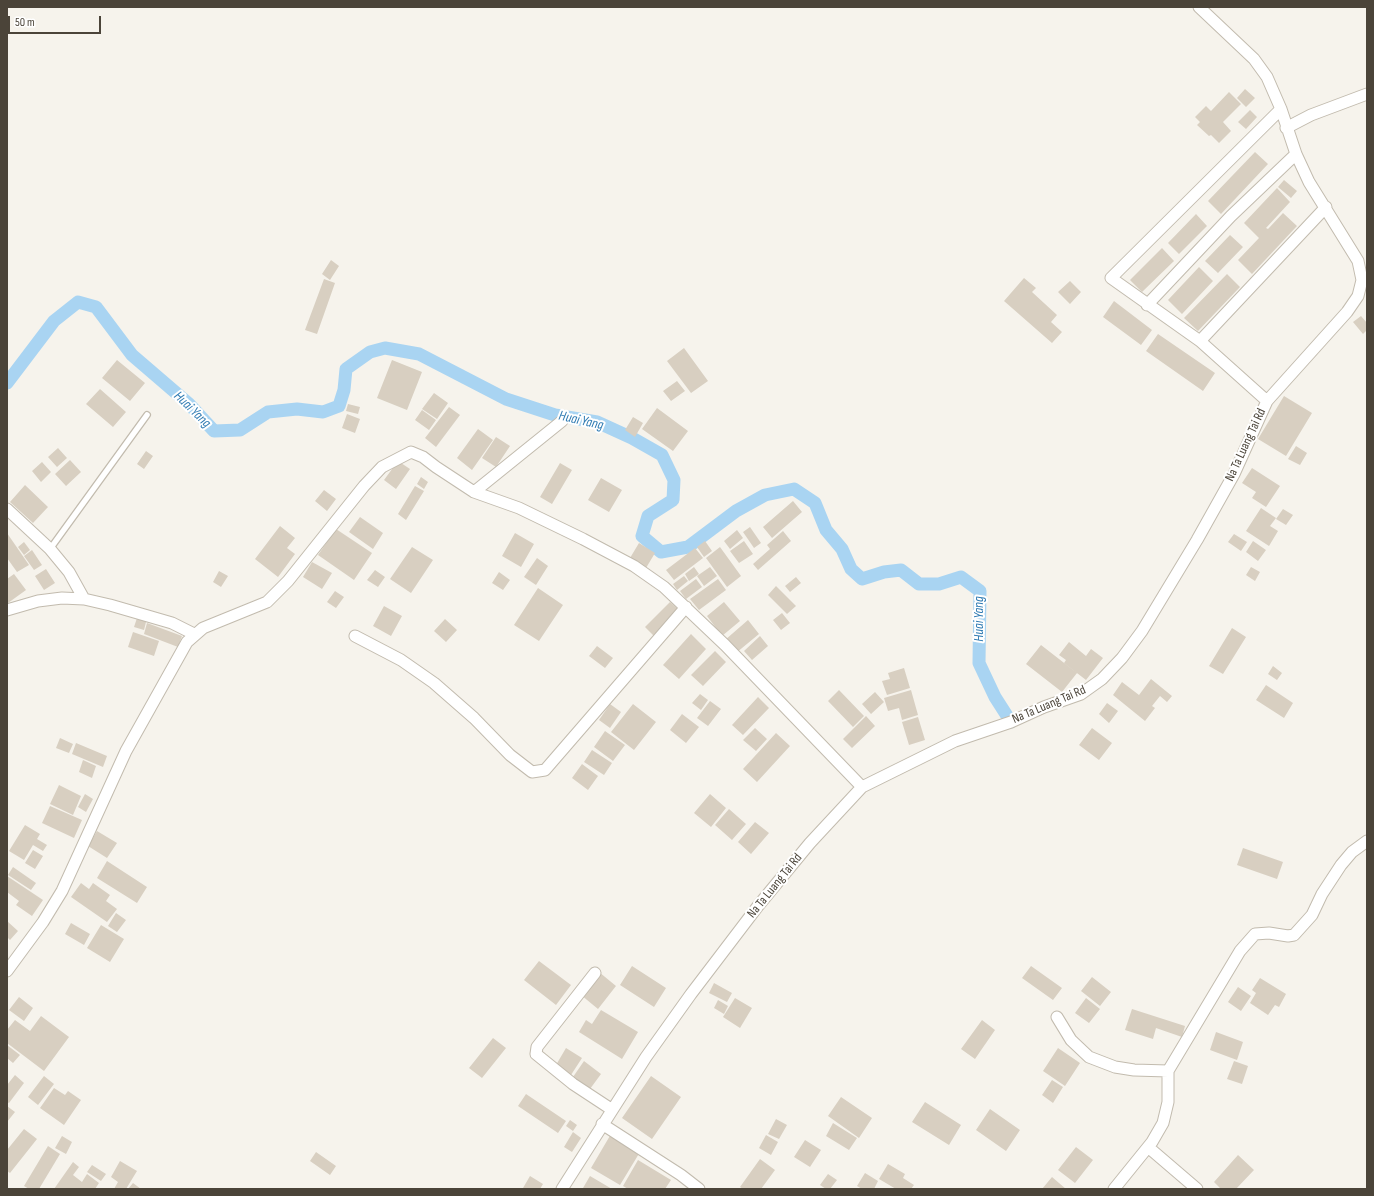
<!DOCTYPE html>
<html>
<head>
<meta charset="utf-8">
<style>
	body { margin:0 }
	#map { position:relative; width:1374px; height:1196px; overflow:hidden; background:#f6f3ec; font-family:"Sofia Sans Condensed",sans-serif }
	canvas { display:block }
	.frame { position:absolute; inset:0; border:8px solid #4b4439; pointer-events:none }
	.scale { position:absolute; left:8px; top:16px; width:93px; height:18px; box-sizing:border-box; border:2px solid #4b4439; border-top:0; padding-left:5px; font-size:12px; line-height:14px; white-space:nowrap; color:#4b4439; -webkit-text-stroke:3px #fff; paint-order:stroke }
</style>
</head>
<body>
<div id="map">
<canvas width="1374" height="1196"></canvas>
<div class="frame"></div>
<div class="scale">50 m</div>
</div>
<script>
const context = document.querySelector('canvas').getContext('2d');
context.lineJoin = 'round';
const poly = rows => new Path2D(rows.map(r => 'M' + r).join(''));
function trace(path, color, width, dash) { context.strokeStyle = color; context.lineWidth = width; context.lineCap = dash ? 'butt' : 'round'; context.setLineDash(dash || []); context.stroke(path); }
function fill(path, color) { context.fillStyle = color; context.fill(path, 'evenodd'); }
function label(font, color, halo, rows, align = 'center') {
  context.font = font + ' "Sofia Sans Condensed",sans-serif'; context.lineWidth = 4; context.setLineDash([]); context.textBaseline = 'middle'; context.strokeStyle = halo; context.fillStyle = color; for (const [text, x, y, turn = 0] of rows) {
    context.save(); context.translate(x, y); context.rotate((+turn || 0) * Math.PI / 180); context.textAlign = isNaN(turn) ? turn : align; if (halo) context.strokeText(text, 0, 0); context.fillText(text, 0, 0); context.restore();
  }
}
trace(poly([
	[7,383,54,321,78,302,96,307,132,355,189,404,214,431,240,430,268,412,297,409,323,412,339,406,344,390,346,369,370,352,385,348,419,354,506,399,555,415,597,422,632,438,662,455,674,480,673,500,648,516,642,536,661,552,688,547,736,511,765,495,794,489,815,503,826,530,842,549,851,569,862,579,884,572,901,570,919,584,939,584,961,577,980,591,979,663,995,697,1011,722]
]), '#a9d4f2', 13);
fill(poly([
	[1245,89,1255,98,1246,107,1237,98],
	[1229,92,1241,104,1223,122,1231,131,1219,143,1211,135,1209,136,1197,125,1200,122,1195,117,1206,106,1211,111],
	[1250,110,1257,117,1246,129,1238,122],
	[1255,152,1268,164,1221,214,1208,201],
	[1284,180,1297,191,1291,198,1278,187],
	[1277,188,1290,202,1266,228,1268,229,1283,213,1297,226,1252,274,1238,260,1259,238,1244,223],
	[1196,214,1207,226,1179,254,1168,243],
	[1230,235,1243,247,1218,273,1205,261],
	[1162,248,1174,261,1142,292,1130,280],
	[331,260,339,266,330,280,322,274],
	[1199,267,1213,281,1182,314,1168,300],
	[1227,274,1240,287,1198,331,1184,318],
	[1024,278,1036,288,1032,292,1057,315,1051,322,1062,332,1052,343,1004,301],
	[324,279,335,283,317,334,305,330],
	[1070,281,1081,292,1070,304,1058,292],
	[1114,301,1152,330,1141,345,1103,317],
	[1361,316,1367,323,1367,330,1363,334,1353,322],
	[1158,334,1215,373,1203,391,1146,351],
	[684,348,708,381,691,393,667,361],
	[117,360,145,383,130,401,102,378],
	[392,360,422,372,407,410,377,398],
	[677,381,685,391,671,401,663,391],
	[100,389,126,412,113,427,86,404],
	[434,393,448,403,437,419,422,409],
	[1284,396,1312,413,1286,456,1258,439],
	[348,404,360,407,358,414,346,411],
	[449,407,460,415,436,447,425,438],
	[657,408,688,431,673,451,642,429],
	[422,410,436,420,429,430,415,420],
	[347,414,360,419,355,433,342,428],
	[633,417,643,423,635,437,625,430],
	[478,429,493,440,472,470,457,458],
	[496,437,510,446,496,467,482,458],
	[1296,446,1307,453,1300,465,1288,459],
	[58,448,67,458,57,467,48,457],
	[146,451,153,456,144,469,137,464],
	[70,460,81,472,66,486,55,474],
	[398,461,410,469,396,489,384,480],
	[42,462,51,472,41,482,32,471],
	[560,463,572,470,552,504,540,497],
	[1252,468,1280,486,1266,507,1252,498,1256,492,1242,483],
	[421,477,428,482,424,489,417,484],
	[601,478,622,490,609,512,588,500],
	[25,485,48,507,33,523,10,502],
	[415,486,424,491,406,520,398,514],
	[324,490,336,499,327,511,315,501],
	[793,501,802,512,772,538,763,527],
	[1261,508,1276,518,1270,526,1278,531,1269,546,1246,531],
	[1283,509,1293,515,1286,525,1276,519],
	[360,517,383,533,373,549,349,532],
	[280,526,295,538,287,548,295,554,278,577,255,559],
	[750,527,761,543,754,548,743,532],
	[336,529,372,553,354,580,318,555],
	[737,530,743,538,730,549,724,541],
	[783,531,791,541,758,570,753,564,770,549,767,545],
	[7,533,29,565,17,572,7,558],
	[515,533,534,544,521,567,502,556],
	[1234,534,1247,542,1241,551,1228,542],
	[705,541,712,551,704,557,697,547],
	[744,541,753,554,739,563,730,551],
	[1253,541,1266,550,1258,561,1246,552],
	[24,542,30,550,24,555,18,547],
	[639,543,655,553,646,568,630,558],
	[412,547,433,560,411,593,390,579],
	[720,547,741,576,727,587,706,558],
	[695,548,703,558,674,580,666,570],
	[32,550,42,565,34,570,24,556],
	[537,558,548,566,536,585,524,577],
	[312,562,332,573,322,589,303,577],
	[694,567,699,574,689,581,685,574],
	[710,567,717,576,704,586,697,576],
	[1251,567,1260,572,1255,581,1246,575],
	[46,569,55,583,44,590,35,576],
	[375,570,385,577,378,587,367,580],
	[219,571,228,576,221,587,213,582],
	[499,572,510,580,503,590,492,583],
	[14,574,26,590,8,603,7,579],
	[684,576,688,581,677,590,673,584],
	[796,577,801,583,790,592,785,586],
	[696,579,702,587,686,599,680,591],
	[718,579,726,590,699,610,690,599],
	[776,586,796,606,787,614,768,595],
	[538,588,563,605,539,641,514,625],
	[335,591,344,597,336,608,327,602],
	[670,602,679,610,654,636,645,627],
	[724,602,740,621,722,636,707,616],
	[384,606,402,616,391,636,373,626],
	[782,613,790,623,781,630,773,620],
	[138,615,147,618,144,630,134,627],
	[445,619,457,630,446,642,434,631],
	[748,620,759,634,736,653,725,640],
	[147,623,182,636,178,647,144,634],
	[1232,628,1246,637,1223,674,1209,666],
	[133,632,159,641,154,656,128,647],
	[691,634,706,649,679,679,663,665],
	[760,636,768,646,752,660,744,651],
	[1069,642,1086,656,1091,649,1103,658,1086,680,1064,663,1066,660,1059,655],
	[1041,645,1077,673,1062,692,1026,664],
	[597,646,613,658,605,668,589,656],
	[715,651,726,662,703,686,691,675],
	[1273,666,1282,673,1277,680,1268,674],
	[904,668,910,688,887,695,882,681,890,679,888,673],
	[1151,679,1172,696,1167,702,1160,696,1152,706,1155,708,1145,721,1113,695,1122,682,1139,695],
	[1266,685,1293,703,1284,718,1256,700],
	[839,690,864,716,853,727,828,701],
	[911,690,918,715,902,720,899,708,888,711,884,698],
	[875,692,884,702,871,714,862,704],
	[700,694,708,700,701,710,692,703],
	[758,697,769,708,743,735,732,725],
	[710,701,721,709,708,726,697,718],
	[1107,703,1118,711,1109,723,1099,714],
	[610,704,621,712,610,728,599,720],
	[633,704,656,722,634,750,611,732],
	[682,714,699,727,686,743,670,730],
	[866,716,875,726,852,748,843,739],
	[918,717,925,740,909,745,902,722],
	[755,728,767,739,756,751,743,740],
	[1092,728,1112,743,1099,760,1079,745],
	[605,731,625,745,613,761,594,747],
	[776,733,790,746,757,782,743,769],
	[60,738,73,744,69,753,56,748],
	[76,743,107,756,103,767,72,754],
	[592,750,612,763,604,775,584,762],
	[83,760,96,766,92,778,79,772],
	[582,764,598,776,588,790,572,778],
	[59,785,81,796,73,815,50,804],
	[85,794,93,799,86,812,78,807],
	[710,794,726,808,711,827,694,813],
	[50,806,82,820,74,838,42,823],
	[729,809,746,824,732,840,715,825],
	[755,822,769,833,751,854,738,842],
	[25,825,40,834,37,839,47,845,43,851,33,845,24,860,9,851],
	[97,831,117,843,107,858,88,846],
	[1243,848,1283,862,1277,879,1237,865],
	[33,850,43,856,35,869,25,863],
	[107,861,147,887,137,903,97,878],
	[13,867,36,883,31,890,8,875],
	[7,876,43,900,32,916,16,905,19,901,7,892],
	[81,883,89,889,93,883,110,895,106,901,117,909,107,922,71,897],
	[116,913,126,920,117,932,108,926],
	[7,921,18,931,10,940,7,937],
	[71,923,90,934,84,945,65,934],
	[101,925,124,939,110,962,87,948],
	[539,961,571,985,556,1005,524,980],
	[632,966,666,988,654,1007,620,985],
	[1031,966,1062,988,1053,1000,1022,978],
	[599,972,616,986,598,1009,581,995],
	[1092,977,1111,992,1100,1006,1081,991],
	[1260,978,1286,994,1279,1007,1275,1005,1268,1015,1250,1003,1256,993,1252,990],
	[714,983,732,993,727,1002,709,993],
	[1238,987,1251,996,1241,1011,1228,1002],
	[19,997,33,1008,24,1021,9,1010],
	[735,998,752,1008,740,1028,723,1017],
	[1086,998,1100,1009,1089,1023,1075,1013],
	[718,1000,728,1006,724,1014,714,1008],
	[1132,1009,1185,1026,1182,1037,1156,1028,1153,1039,1125,1030],
	[601,1010,638,1032,622,1059,579,1032,586,1020,592,1024],
	[41,1016,69,1037,44,1071,7,1043,7,1030,15,1020,30,1031],
	[982,1020,995,1030,975,1059,961,1049],
	[1216,1032,1243,1042,1237,1060,1210,1050],
	[493,1038,506,1048,482,1078,469,1068],
	[7,1045,20,1055,13,1063,7,1058],
	[566,1048,582,1058,571,1075,556,1065],
	[1058,1048,1080,1063,1065,1086,1043,1071],
	[584,1061,601,1074,590,1089,573,1077],
	[1234,1061,1248,1066,1242,1084,1227,1079],
	[15,1075,24,1083,9,1103,7,1102,7,1085],
	[44,1076,54,1084,38,1105,28,1097],
	[651,1076,681,1097,652,1139,622,1118],
	[1052,1080,1063,1087,1053,1103,1042,1095],
	[54,1088,65,1095,68,1091,81,1100,64,1125,40,1108],
	[526,1094,566,1121,558,1133,518,1106],
	[841,1097,872,1118,859,1138,828,1116],
	[925,1102,961,1125,949,1145,912,1122],
	[7,1106,15,1112,7,1122],
	[990,1109,1020,1130,1006,1151,976,1130],
	[776,1119,787,1125,779,1139,768,1134],
	[570,1120,577,1125,573,1131,566,1126],
	[833,1123,857,1138,849,1150,826,1136],
	[24,1129,37,1139,10,1173,7,1171,7,1150],
	[573,1132,581,1138,572,1152,564,1147],
	[611,1134,640,1152,620,1185,591,1168],
	[766,1135,778,1142,771,1155,759,1148],
	[62,1136,72,1142,66,1154,55,1148],
	[805,1140,821,1150,810,1167,794,1157],
	[48,1146,60,1154,39,1189,29,1189,24,1186],
	[1076,1147,1093,1160,1075,1183,1058,1170],
	[316,1152,336,1166,330,1175,310,1161],
	[1238,1155,1254,1170,1236,1189,1221,1189,1214,1182],
	[760,1159,775,1170,761,1189,743,1189,740,1187],
	[638,1160,671,1180,665,1189,628,1189,623,1186],
	[120,1161,137,1171,126,1189,114,1189,118,1182,111,1177],
	[73,1162,79,1167,73,1175,82,1182,87,1174,99,1183,95,1189,54,1189],
	[888,1164,905,1174,903,1178,914,1185,911,1189,896,1189,879,1179],
	[92,1165,106,1174,101,1181,87,1172],
	[865,1173,878,1181,874,1189,862,1189,857,1186],
	[828,1174,837,1180,830,1189,826,1189,820,1185],
	[530,1176,543,1184,540,1189,523,1188],
	[590,1176,612,1189,584,1189,583,1188],
	[1052,1177,1066,1189,1042,1189],
	[133,1183,141,1189,128,1189]
]), '#d8cfc1');
const lane = poly([
	[50,549,147,415]
]);
const street = poly([
	[1286,128,1311,115,1367,94],
	[1147,305,1231,216,1296,154],
	[1200,341,1326,207],
	[1267,401,1200,341,1111,278,1281,109],
	[474,492,562,421],
	[7,509,50,549,69,572,84,599],
	[7,610,38,601,62,598,84,599,110,605,172,623,194,634],
	[355,636,401,660,434,683,474,718,510,755,532,772,545,770,686,607],
	[7,971,43,922,62,891,126,751,187,642,203,628,267,602,288,581,364,486,382,467,411,452,423,457,436,467,474,492,519,508,583,539,634,566,664,587,725,645,862,787],
	[595,973,537,1047,536,1054,573,1084,611,1109],
	[1057,1017,1071,1040,1089,1057,1115,1067,1134,1070,1168,1071],
	[602,1124,681,1175,699,1189],
	[1148,1147,1197,1189],
	[562,1189,646,1057,691,994,758,906,810,843,862,787,955,741,1011,722,1044,707,1081,694,1102,679,1122,658,1142,631,1197,540,1234,474,1267,401,1347,312,1358,296,1362,280,1358,261,1309,182,1296,154,1281,109,1267,77,1254,59,1199,7],
	[1114,1189,1152,1142,1163,1123,1168,1102,1168,1071,1240,951,1255,934,1269,933,1288,936,1294,935,1312,915,1322,894,1341,865,1352,852,1367,841]
]);
trace(lane, '#c2bbae', 8);
trace(street, '#c2bbae', 13);
trace(lane, '#fff', 5.5);
trace(street, '#fff', 11);
label('13px', '#4b4439', '#fff', [
	["Na Ta Luang Tai Rd",1246,445,-65],
	["Na Ta Luang Tai Rd",1049,705,-23],
	["Na Ta Luang Tai Rd",775,886,-51]
]);
label('italic 14px', '#2e7ab2', '#fff', [
	["Huai Yang",192,410,44],
	["Huai Yang",581,421,13],
	["Huai Yang",979,619,-90]
]);
</script>
</body>
</html>
